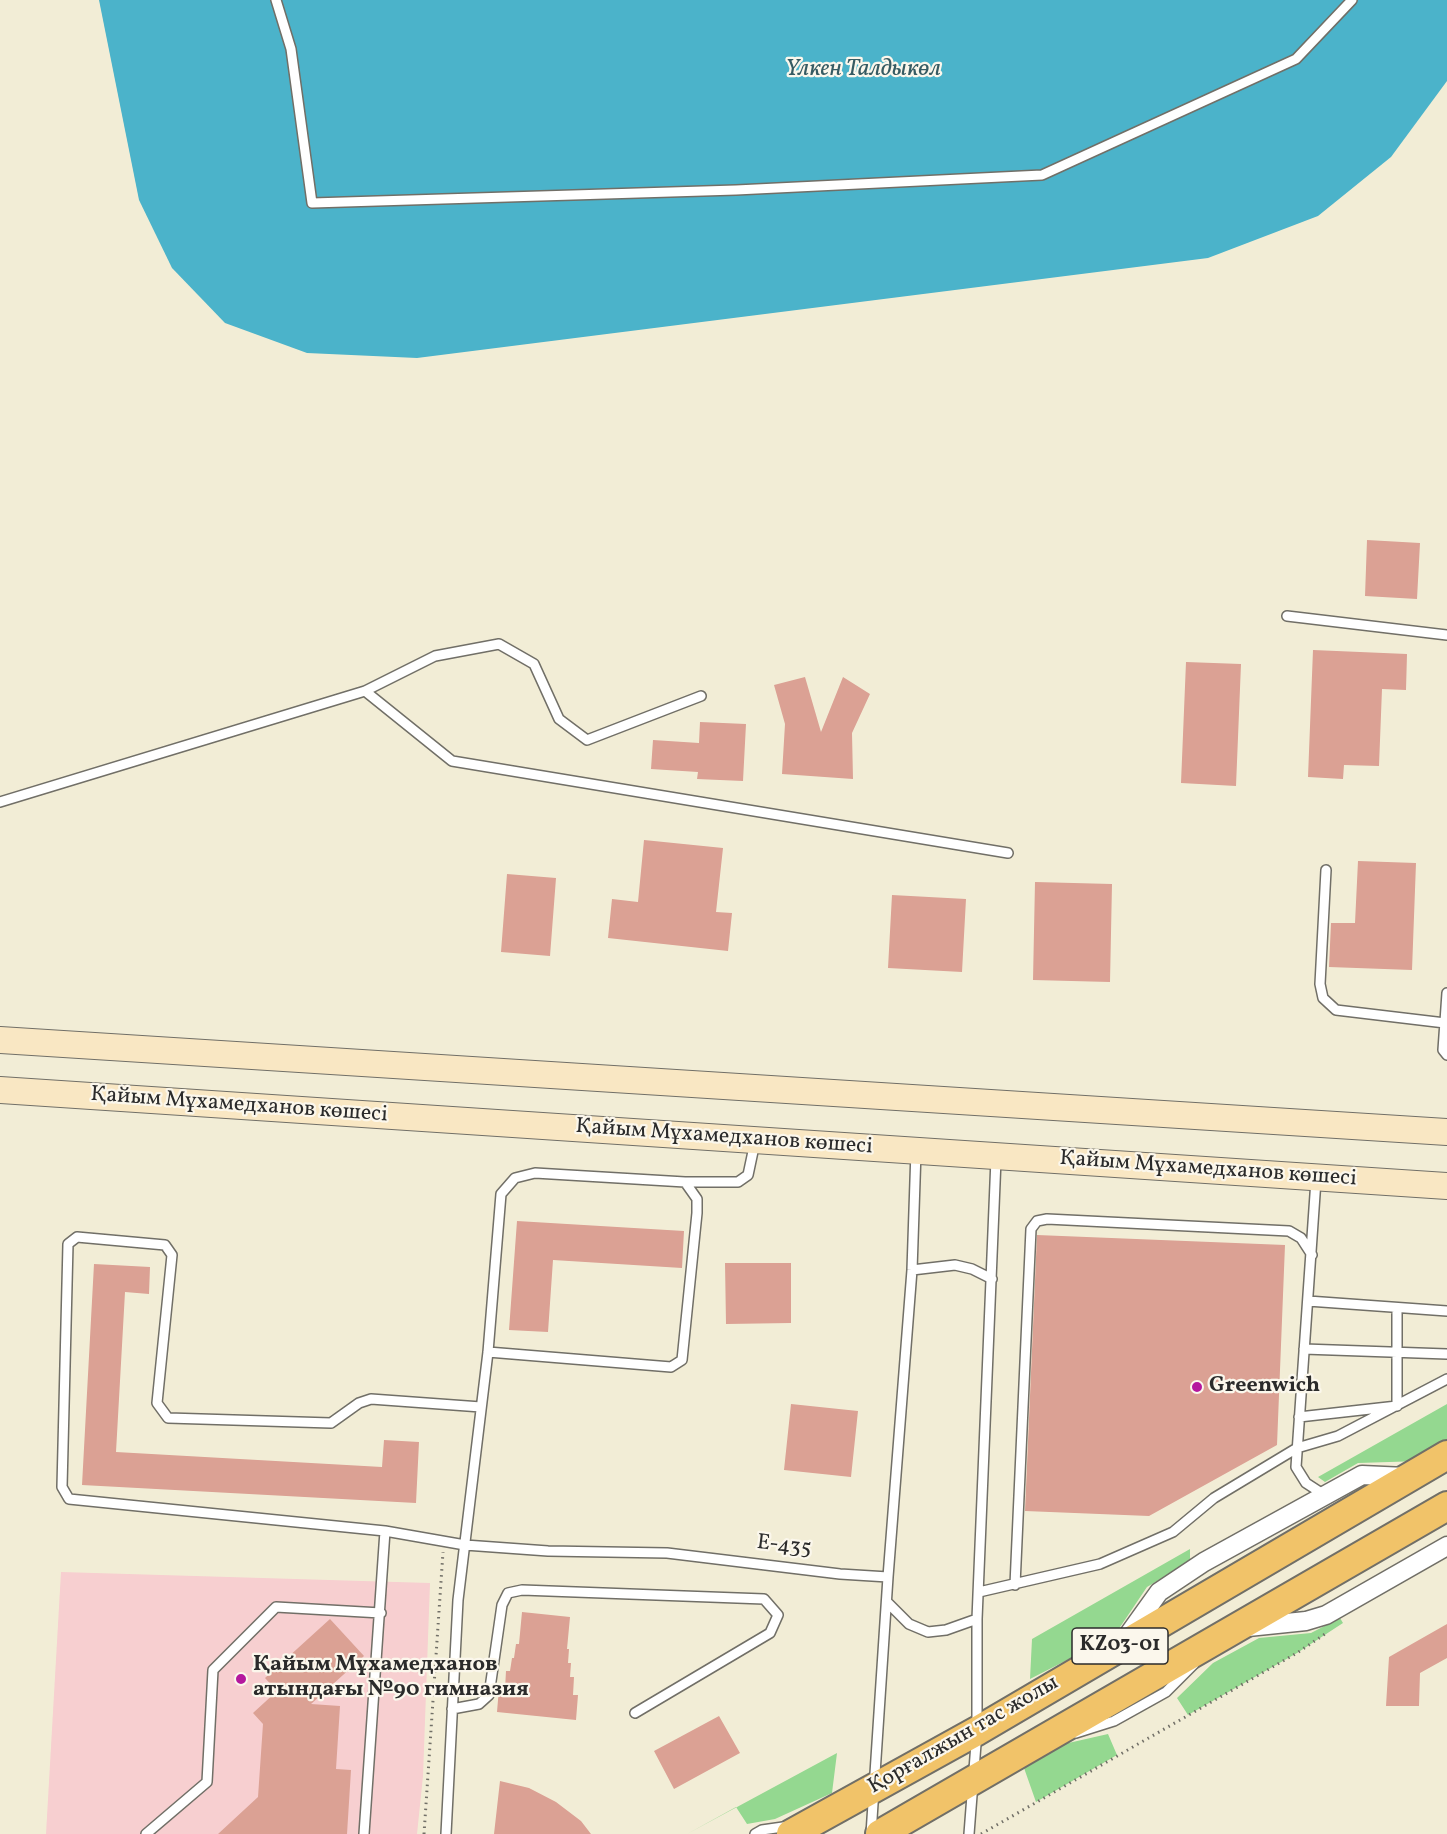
<!DOCTYPE html>
<html>
<head>
<meta charset="utf-8">
<style>
	body { margin:0 }
	canvas { display:block; background:#f2edd6 }
</style>
</head>
<body>
<canvas width="1447" height="1834"></canvas>
<script>
const context = document.querySelector('canvas').getContext('2d');
context.lineJoin = 'round';
function fill(path, color) { context.fillStyle = color; context.fill(path, 'evenodd'); }
const poly = rows => new Path2D(rows.map(r => 'M' + r).join(''));
function trace(path, color, width, dash) { context.strokeStyle = color; context.lineWidth = width; context.lineCap = dash ? 'butt' : 'round'; context.setLineDash(dash || []); context.stroke(path); }
function label(font, color, halo, rows, align = 'center') {
  context.font = font + ' Vollkorn,serif'; context.lineWidth = 4.5; context.setLineDash([]); context.textBaseline = 'middle'; context.strokeStyle = halo; context.fillStyle = color; for (const [text, x, y, turn = 0] of rows) {
    context.save(); context.translate(x, y); context.rotate((+turn || 0) * Math.PI / 180); context.textAlign = isNaN(turn) ? turn : align; if (halo) context.strokeText(text, 0, 0); context.fillText(text, 0, 0); context.restore();
  }
}
fill(poly([
	[61,1572,430,1583,423,1776,417,1834,46,1834]
]), '#f7cfd0');
fill(poly([
	[1447,1404,1447,1445,1421,1461,1358,1463,1325,1482,1318,1477],
	[1190,1549,1190,1561,1147,1587,1114,1636,1030,1679,1032,1639],
	[1340,1618,1343,1623,1297,1653,1188,1715,1177,1698,1213,1663,1259,1638,1311,1633],
	[1108,1734,1117,1755,1036,1802,1024,1768,1064,1744],
	[837,1753,832,1793,775,1819,747,1824,736,1807,687,1834]
]), '#94d890');
fill(poly([
	[99,0,1447,0,1447,81,1391,157,1318,216,1208,258,417,358,307,353,225,323,172,268,139,200]
]), '#4bb3ca');
fill(poly([
	[1367,540,1420,543,1417,599,1365,596],
	[1313,650,1407,654,1406,690,1382,689,1379,766,1344,765,1343,779,1308,777],
	[1186,662,1241,664,1236,786,1181,783],
	[805,677,821,732,843,677,870,694,852,733,853,779,782,774,785,724,774,685],
	[700,722,746,724,743,781,697,779,698,772,651,769,653,740,699,743],
	[644,840,723,848,716,912,732,913,728,951,608,938,612,899,638,902],
	[1358,861,1416,863,1412,970,1329,967,1331,923,1355,923],
	[507,874,556,878,550,956,501,952],
	[1035,882,1112,884,1110,982,1033,980],
	[892,895,966,899,962,972,888,968],
	[517,1221,684,1231,682,1268,553,1260,548,1332,509,1330],
	[1037,1235,1285,1245,1277,1445,1149,1516,1025,1511],
	[725,1263,791,1263,791,1323,726,1324],
	[94,1264,150,1267,149,1294,125,1292,116,1452,382,1467,384,1440,419,1442,416,1503,82,1485],
	[791,1404,858,1411,851,1477,784,1470],
	[522,1612,570,1617,567,1649,569,1649,568,1663,571,1663,570,1677,574,1677,573,1695,578,1695,576,1720,497,1712,499,1688,505,1689,506,1671,510,1671,512,1658,514,1658,516,1644,519,1644],
	[330,1619,364,1656,311,1704,340,1706,336,1769,351,1770,347,1834,218,1834,258,1797,263,1724,253,1713,277,1691,265,1678],
	[1447,1624,1447,1658,1420,1673,1419,1706,1386,1706,1389,1657],
	[719,1716,740,1753,674,1789,654,1751],
	[500,1781,529,1788,556,1802,581,1821,591,1834,494,1834]
]), '#dba194');
const lane = poly([
	[276,0,291,49,312,203,736,190,1042,175,1296,59,1352,0],
	[1287,616,1447,635],
	[365,691,435,656,499,644,534,664,559,719,587,740,701,696],
	[0,802,365,691,452,761,1008,853],
	[1326,870,1320,984,1323,998,1336,1010,1445,1023],
	[1447,993,1443,1050,1447,1055],
	[1316,1180,1296,1467,1306,1483,1326,1496],
	[685,1182,738,1182,748,1175,755,1142],
	[912,1270,955,1265,972,1269,992,1279],
	[1308,1301,1447,1311],
	[1304,1349,1447,1354],
	[481,1407,371,1399,359,1403,331,1423,168,1418,157,1403,172,1255,165,1245,77,1237,68,1244,62,1487,69,1499,385,1531,465,1545,548,1551,667,1553,840,1574,888,1577],
	[1299,1417,1397,1406,1397,1309],
	[1015,1585,1031,1229,1037,1221,1047,1219,1289,1231,1301,1238,1312,1255],
	[979,1592,1100,1564,1173,1532,1214,1498,1297,1448,1338,1436,1447,1379],
	[887,1602,909,1624,928,1632,946,1630,977,1619],
	[452,1709,479,1704,489,1695,502,1605,508,1593,522,1590,764,1599,778,1615,770,1633,635,1713],
	[1076,1733,1114,1721,1166,1692,1194,1664],
	[146,1834,207,1782,213,1670,276,1607,381,1613],
	[364,1834,385,1531],
	[446,1834,458,1600,488,1352,501,1194,515,1178,535,1173,685,1182,697,1199,697,1213,682,1360,671,1367,488,1352],
	[755,1834,762,1830,790,1826],
	[871,1834,888,1577,912,1270,916,1151],
	[969,1834,977,1731,977,1619,996,1159]
]);
const street = poly([
	[1248,1627,1306,1621,1326,1615,1447,1546],
	[1126,1638,1159,1592,1204,1562,1362,1475,1406,1477]
]);
const secondary = poly([
	[0,1040,1447,1132],
	[0,1090,1447,1186]
]);
const primary = poly([
	[791,1834,977,1731,1447,1455],
	[880,1834,1447,1506]
]);
trace(lane, '#716f67', 12);
trace(street, '#716f67', 21);
trace(secondary, '#716f67', 28);
trace(primary, '#716f67', 32);
trace(poly([
	[424,1834,443,1552],
	[981,1834,1297,1653,1325,1634]
]), '#716f67', 3, [1.5, 4.5]);
trace(lane, '#fff', 9);
trace(street, '#fff', 18);
trace(secondary, '#f9e7c3', 26);
trace(primary, '#f1c369', 28);
for (const [x, y, r, color] of [
	[1197,1387,6,"#b5179e"],
	[241,1679,6,"#b5179e"]
]) { const dot = new Path2D(); dot.arc(x, y, r, 0, 2 * Math.PI); context.fillStyle = color; context.fill(dot); trace(dot, '#fbf7ec', 2); }
for (const [x, y, w] of [
	[1120,1646,96]
]) { const box = new Path2D(); box.roundRect(x - w / 2, y - 18, w, 36, 4.5); context.fillStyle = '#fbf7ec'; context.fill(box); trace(box, '#2b2b2b', 1.5); }
label('bold 21px', '#2b2b2b', null, [
	["KZ03-01",1120,1646]
]);
label('22px', '#2b2b2b', '#fbf7ec', [
	["Қайым Мұхамедханов көшесі",239,1106,4],
	["Қайым Мұхамедханов көшесі",724,1138,4],
	["Қайым Мұхамедханов көшесі",1208,1170,4],
	["Е-435",784,1547,7],
	["Қорғалжын тас жолы",964,1736,-30]
]);
label('bold 22px', '#2b2b2b', '#fbf7ec', [
	["Greenwich",1209,1387],
	["Қайым Мұхамедханов",253,1666],
	["атындағы №90 гимназия",253,1691]
], 'left');
label('italic 24px', '#365b63', '#fbf7ec', [
	["Үлкен Талдыкөл",863,71]
]);
</script>
</body>
</html>
